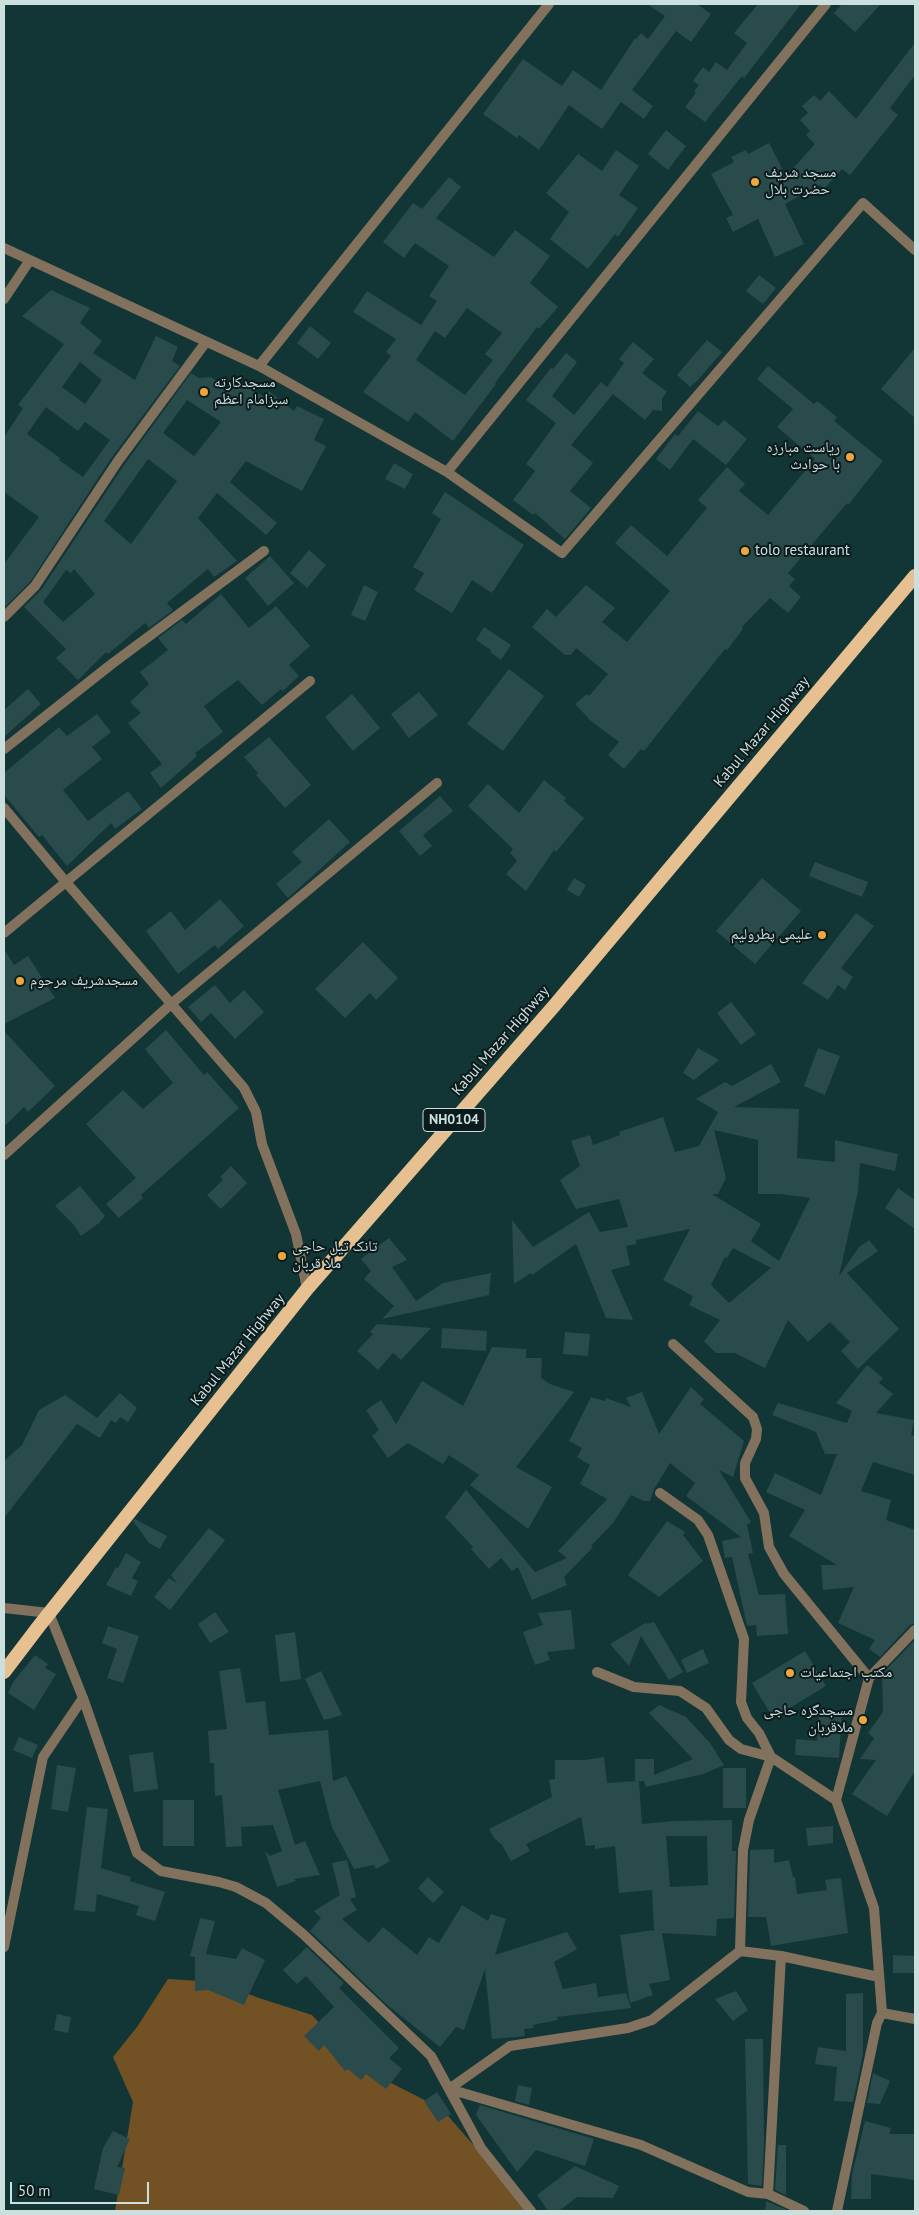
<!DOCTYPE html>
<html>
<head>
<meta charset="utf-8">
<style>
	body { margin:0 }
	#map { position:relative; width:919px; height:2215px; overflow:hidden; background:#123535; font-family:"PT Sans",sans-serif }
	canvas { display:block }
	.frame { position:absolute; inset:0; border:5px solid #ccdfdf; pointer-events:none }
	.scale { position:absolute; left:10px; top:2182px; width:139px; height:22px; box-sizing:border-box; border:2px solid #ccdfdf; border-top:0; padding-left:6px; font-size:15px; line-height:18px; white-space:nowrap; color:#ccdfdf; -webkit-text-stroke:4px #0b1a1a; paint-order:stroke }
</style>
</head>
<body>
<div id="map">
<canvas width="919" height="2215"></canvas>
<div class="frame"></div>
<div class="scale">50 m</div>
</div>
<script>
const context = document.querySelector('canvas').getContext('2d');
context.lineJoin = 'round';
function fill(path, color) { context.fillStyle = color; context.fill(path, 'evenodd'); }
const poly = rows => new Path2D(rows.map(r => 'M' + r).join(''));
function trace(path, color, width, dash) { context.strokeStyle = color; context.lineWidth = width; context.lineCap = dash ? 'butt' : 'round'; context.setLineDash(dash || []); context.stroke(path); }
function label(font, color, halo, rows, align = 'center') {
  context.font = font + ' "PT Sans","Noto Naskh Arabic",sans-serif'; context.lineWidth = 4; context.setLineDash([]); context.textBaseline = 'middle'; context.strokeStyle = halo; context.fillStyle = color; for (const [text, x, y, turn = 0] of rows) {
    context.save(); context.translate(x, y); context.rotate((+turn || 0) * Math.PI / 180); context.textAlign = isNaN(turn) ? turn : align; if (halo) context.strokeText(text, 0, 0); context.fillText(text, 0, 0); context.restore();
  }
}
fill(poly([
	[168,1979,216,1982,259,1998,312,2015,358,2066,442,2109,531,2211,115,2211,133,2102,113,2057,137,2027]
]), '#725225');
fill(poly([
	[647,4,697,4,711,14,691,42,676,31,632,90,653,106,644,119,621,102,602,129,569,105,539,150,519,135,517,138,483,114,523,59,562,86,573,70,601,90,635,38,636,39,641,33,648,39,665,16],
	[758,4,801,4,744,78,742,76,705,122,685,107,696,93,694,92,699,85,693,81,703,67,709,72,716,62,727,70,747,43,734,33],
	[842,4,881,4,855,32,834,13],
	[915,43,915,75,890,108,898,115,850,175,842,169,824,189,820,185,785,204,804,244,775,257,758,219,733,232,726,218,733,215,711,174,734,162,731,157,746,150,748,154,769,143,786,176,815,144,806,135,810,131,800,120,808,113,802,106,814,95,820,101,829,91,856,119],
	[666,130,686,146,668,170,648,154],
	[616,150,639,166,619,195,638,208,618,237,615,234,588,269,550,239,569,212,546,193,578,154,602,171],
	[449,177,461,187,436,218,494,257,515,230,550,256,530,283,558,307,539,329,537,327,495,383,496,384,453,441,415,412,408,422,363,392,391,356,386,352,396,339,353,312,367,291,421,325,437,301,429,296,449,266,415,243,404,258,383,242,413,203,422,209],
	[467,308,502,333,485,354,493,360,465,395,416,360,435,331,445,338],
	[759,275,776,288,763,304,746,291],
	[51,290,90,308,80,323,102,341,93,353,135,380,156,336,178,347,172,361,180,366,112,457,30,582,4,608,4,564,39,517,4,492,4,437,23,408,18,405,64,344,22,316],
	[80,362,102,380,85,404,62,387],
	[46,407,78,431,85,422,110,440,83,477,59,460,60,458,27,434],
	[310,326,331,343,318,359,297,343],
	[707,340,722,352,698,380,690,387,677,375],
	[633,342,654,359,642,373,667,392,662,398,662,411,653,410,645,420,613,394,571,445,593,463,570,491,591,508,565,539,535,513,533,515,513,500,535,471,526,464,556,423,526,400,551,368,553,369,566,353,577,362,552,396,574,415,601,382,607,387,624,363,619,359],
	[915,348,915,418,881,389],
	[768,366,814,404,817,401,837,417,834,421,883,461,848,505,847,503,788,573,795,579,789,586,801,597,788,613,770,598,742,627,743,629,727,650,725,649,644,751,641,749,624,769,608,755,619,742,591,721,575,704,587,694,589,696,608,674,576,648,571,655,565,655,532,627,547,609,556,617,586,585,615,608,602,622,627,642,670,591,615,543,631,525,667,556,707,508,698,500,727,467,745,484,739,491,768,515,815,459,777,427,793,409,757,379],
	[191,373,199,378,211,377,227,388,234,377,264,397,269,391,294,411,297,406,324,419,314,440,326,446,302,491,246,461,230,482,277,523,266,535,217,493,198,518,237,561,214,577,208,569,167,603,173,610,149,628,145,623,108,654,106,652,78,680,56,658,66,649,24,607,41,590,124,465],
	[187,400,221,422,194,456,163,433],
	[148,459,177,481,131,544,104,521],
	[74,569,95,594,63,622,43,602,66,570,71,573],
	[698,411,718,426,724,420,747,439,726,465,693,439,670,470,656,459,675,434,678,436],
	[394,463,413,474,405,489,385,479],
	[445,492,524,545,492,593,472,580,452,613,414,590,424,573,413,567,441,519,432,513],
	[309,550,326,565,307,588,290,573],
	[270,556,294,583,268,606,245,578],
	[364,585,378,592,365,621,351,615],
	[221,594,249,628,276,606,310,646,289,665,299,676,283,691,281,689,262,705,238,680,204,706,223,732,195,753,197,756,161,788,150,773,162,764,128,723,141,713,130,702,149,684,140,672,168,650,158,638,182,620,186,624],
	[484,627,511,645,501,660,490,652,491,650,476,640],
	[509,669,544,696,503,751,467,724],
	[28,689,41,704,4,737,4,710],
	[419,692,438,715,409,738,391,714],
	[352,694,380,728,353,751,325,717],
	[97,714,111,732,92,747,102,759,63,790,88,821,128,791,142,809,115,829,111,823,67,866,42,835,39,837,4,795,4,773,59,727,67,736],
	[269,737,311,785,285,808,256,775,258,773,244,757],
	[544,780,566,798,564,801,584,818,556,852,554,850,526,891,506,874,517,861,510,853,513,849,468,806,488,784,519,813],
	[440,796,453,811,423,835,432,846,420,856,399,831],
	[329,819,350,842,288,898,276,884,302,862,292,852],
	[815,862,868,882,862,897,809,876],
	[574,878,586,885,579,897,567,890],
	[762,878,801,911,755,964,716,931],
	[220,899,244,926,218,949,215,945,178,974,146,931,171,911,185,930],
	[856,913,874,926,841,968,853,977,845,990,838,985,828,1000,802,983],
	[363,942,398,978,376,1000,370,993,345,1018,315,989],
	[4,949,14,965,28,956,55,998,4,1024],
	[215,985,230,1003,244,990,264,1012,235,1039,211,1013,201,1022,188,1007],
	[731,1002,756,1034,741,1045,717,1013],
	[166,1030,204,1075,207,1072,239,1108,141,1195,143,1198,119,1218,106,1204,136,1178,86,1124,123,1090,143,1109,173,1083,145,1049],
	[4,1031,55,1086,28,1112,24,1107,4,1127],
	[698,1048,719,1060,694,1080,683,1073],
	[818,1048,840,1056,825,1095,804,1086],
	[771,1064,781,1082,734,1107,799,1109,797,1158,835,1162,835,1140,898,1154,895,1171,860,1163,858,1191,839,1276,859,1247,869,1240,878,1251,847,1273,899,1329,858,1369,841,1351,850,1342,830,1322,808,1342,788,1320,765,1368,735,1353,716,1353,704,1341,720,1320,689,1305,693,1296,663,1280,690,1229,636,1240,636,1244,626,1246,630,1265,611,1270,633,1320,606,1318,576,1244,532,1275,531,1273,514,1284,512,1220,533,1247,589,1212,600,1232,628,1227,619,1199,576,1209,560,1180,580,1166,571,1141,590,1135,593,1145,620,1135,619,1132,663,1117,675,1152,699,1146,718,1112,696,1099,725,1082,732,1086],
	[714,1130,758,1140,758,1194,780,1194,810,1198,779,1261,751,1241,761,1224,712,1194,718,1194,726,1178],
	[733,1248,771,1268,729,1303,711,1285,725,1257,727,1258],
	[231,1166,247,1183,221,1209,207,1195,223,1180,220,1177],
	[80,1186,105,1216,99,1223,81,1236,74,1225,55,1206],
	[898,1188,915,1200,915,1229,885,1208],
	[389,1238,407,1260,392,1267,416,1301,443,1283,491,1273,489,1295,382,1319,394,1306,364,1279,371,1271,361,1259],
	[377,1324,431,1328,401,1360,393,1353,378,1370,357,1351,373,1334,370,1332],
	[442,1328,487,1331,486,1351,441,1348],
	[565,1332,590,1334,588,1356,563,1354],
	[492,1347,526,1349,526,1358,542,1358,541,1378,550,1384,574,1392,516,1467,552,1487,528,1529,470,1485,479,1475,449,1455,443,1464,408,1443,388,1458,372,1436,379,1430,366,1410,381,1400,396,1424,422,1381,463,1406],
	[867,1365,883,1378,879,1383,893,1394,876,1413,914,1420,911,1435,915,1436,915,1475,873,1462,861,1491,891,1500,886,1520,915,1530,915,1623,910,1625,880,1657,869,1649,875,1640,838,1623,854,1587,823,1590,821,1565,837,1565,789,1536,805,1510,766,1492,775,1473,821,1495,837,1454,825,1454,816,1432,772,1415,778,1403,847,1423,852,1411,836,1403],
	[691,1387,704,1399,700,1404,744,1441,733,1477,719,1470,751,1522,747,1525,753,1553,748,1554,759,1595,785,1594,788,1634,757,1636,756,1625,747,1626,732,1557,725,1558,722,1541,741,1537,686,1496,695,1483,670,1463,654,1489,650,1501,644,1501,631,1495,613,1523,591,1546,593,1547,564,1577,567,1585,532,1600,518,1567,512,1571,501,1558,489,1569,471,1549,473,1547,445,1517,466,1490,535,1572,567,1558,558,1551,607,1499,580,1484,590,1465,577,1457,582,1448,569,1441,591,1397,605,1401,606,1398,631,1407,626,1398,642,1392,659,1434],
	[120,1393,137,1408,128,1422,120,1417,116,1423,111,1420,100,1438,77,1424,4,1518,4,1461,22,1445,39,1410,65,1395,97,1418],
	[135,1519,167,1536,160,1549,149,1543,133,1521],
	[667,1521,685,1532,683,1535,703,1561,659,1597,628,1575],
	[209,1528,225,1540,170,1610,154,1597,169,1578,177,1583,171,1575],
	[126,1553,141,1562,132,1578,138,1581,131,1596,106,1585,116,1567,118,1568],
	[571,1610,575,1649,547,1652,550,1660,535,1665,523,1632,543,1625,538,1613],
	[215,1612,229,1632,210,1643,198,1624],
	[647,1622,646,1624,654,1622,683,1672,669,1680,641,1636,629,1666,610,1644],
	[108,1626,139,1636,123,1683,107,1678,117,1649,102,1643],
	[295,1632,301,1679,280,1682,275,1635],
	[915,1640,915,1771,887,1816,852,1794,876,1760,860,1759,874,1738,868,1733,883,1712,882,1674],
	[703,1649,709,1663,687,1673,681,1660],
	[805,1651,826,1686,773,1718,752,1683],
	[35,1655,48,1664,45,1668,56,1674,34,1710,8,1693,13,1682],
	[240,1668,246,1703,265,1701,269,1735,328,1730,333,1781,346,1776,390,1861,376,1869,374,1865,354,1869,332,1827,320,1781,278,1790,295,1845,305,1841,320,1875,294,1879,296,1881,277,1887,265,1851,270,1856,282,1851,273,1825,241,1827,242,1846,226,1847,222,1795,215,1796,214,1763,210,1763,208,1731,227,1729,219,1671],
	[321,1671,342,1715,324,1720,305,1679],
	[659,1705,686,1717,710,1743,724,1765,703,1774,646,1787,644,1781,635,1781,635,1759,654,1759,654,1775,693,1759,649,1713],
	[819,1710,842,1711,839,1758,795,1755,796,1739,817,1741],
	[19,1737,38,1745,32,1758,13,1750],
	[153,1752,158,1789,134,1792,129,1755],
	[604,1757,607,1783,639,1781,642,1824,675,1821,732,1820,732,1851,736,1851,734,1918,717,1919,716,1936,662,1933,670,1980,649,1984,653,1995,630,2003,620,1935,654,1930,652,1890,619,1893,615,1846,595,1849,595,1845,586,1846,581,1817,526,1844,530,1851,511,1861,502,1845,494,1838,489,1829,552,1797,549,1780,555,1779,555,1760,585,1760],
	[666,1836,707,1836,708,1885,670,1887],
	[57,1765,76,1768,68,1812,51,1809],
	[723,1768,746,1768,746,1808,723,1808],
	[163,1800,194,1800,194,1846,163,1846],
	[87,1807,108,1809,101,1868,131,1877,130,1881,165,1892,155,1921,136,1915,139,1906,97,1894,95,1912,74,1910],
	[833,1826,833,1843,808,1846,806,1828],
	[774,1849,774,1863,789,1860,793,1877,795,1877,797,1894,827,1890,825,1880,841,1878,848,1933,771,1946,766,1917,748,1917,750,1850],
	[347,1860,356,1897,350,1899,357,1910,342,1919,369,1943,383,1927,417,1955,429,1937,439,1943,462,1905,488,1921,491,1914,506,1919,495,1955,567,1932,577,1949,554,1962,563,1989,596,1983,598,1997,626,1993,631,2008,557,2017,558,2020,533,2025,534,2028,524,2029,525,2036,492,2039,485,1969,464,2030,456,2027,440,2047,386,2004,310,1931,321,1918,314,1911,340,1895,332,1863],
	[428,1877,444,1892,433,1903,418,1888],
	[200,1918,215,1921,206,1954,236,1959,242,1948,265,1960,244,2005,208,1990,195,1991,195,1957,190,1956],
	[307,1947,344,1983,339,1988,399,2048,389,2058,402,2069,386,2089,366,2074,361,2080,348,2069,345,2071,324,2045,319,2051,304,2036,334,2007,306,1976,297,1984,283,1970],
	[893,1955,915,1956,915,1973,893,1973],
	[736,1991,748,2010,733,2021,715,1999],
	[863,1993,863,2054,853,2102,834,2101,837,2067,815,2064,818,2047,846,2051,846,1994],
	[57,2014,71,2017,68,2033,54,2030],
	[745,2039,763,2039,764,2145,762,2186,748,2184],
	[873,2073,890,2081,880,2104,867,2103],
	[518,2085,532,2088,529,2105,515,2101],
	[437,2092,451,2114,438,2122,424,2101],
	[480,2105,594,2139,585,2166,536,2150,517,2172,476,2115],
	[865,2121,891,2128,889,2134,915,2134,915,2180,871,2174,871,2199,851,2199,852,2174],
	[113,2131,130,2139,117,2167,125,2168,119,2195,94,2189,103,2148],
	[778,2145,786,2145,786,2195,775,2190],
	[575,2166,619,2186,613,2198,577,2197,559,2211,548,2211,537,2195],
	[766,2201,787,2210,787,2211,765,2211]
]), '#294b4b');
trace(poly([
	[4,248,259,366,447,472,562,553,863,203,915,250],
	[4,299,30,260],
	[259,366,549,4],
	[447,472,826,4],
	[4,617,35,586,118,461,206,342],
	[4,749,113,663,264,551],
	[4,808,65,881,244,1088,256,1112,262,1144,296,1234,307,1289],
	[4,933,310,681],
	[4,1155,171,1004,437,783],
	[673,1344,753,1417,757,1429,756,1439,745,1463,745,1478,764,1513,769,1547,784,1574,869,1678],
	[660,1493,698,1520,708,1535,744,1639,741,1702,747,1718,759,1733,771,1757],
	[49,1613,83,1698,137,1853,161,1871,219,1882,236,1887,266,1903,303,1934,431,2056,481,2148,531,2211],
	[597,1672,634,1687,680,1691,706,1708,729,1740,741,1749,771,1757],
	[4,1947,43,1757,83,1698],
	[740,1951,743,1850,749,1820,771,1757,836,1800],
	[882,2013,915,2019],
	[449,2089,510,2046,628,2028,652,2020,740,1951,781,1956,879,1977],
	[449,2089,641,2145,748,2192,768,2194,804,2211],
	[768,2194,781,1956],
	[837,2211,877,2023,882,2013,874,1908,836,1800,869,1678,915,1630]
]), '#82715c', 10);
trace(poly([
	[4,1608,49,1613]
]), '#82715c', 10);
trace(poly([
	[4,1672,39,1626,307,1289,554,1006,915,576]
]), '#e6c090', 14);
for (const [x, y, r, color] of [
	[755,182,5,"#eea73d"],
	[204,392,5,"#eea73d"],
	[850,457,5,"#eea73d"],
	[745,551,5,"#eea73d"],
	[822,935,5,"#eea73d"],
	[20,981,5,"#eea73d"],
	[282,1256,5,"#eea73d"],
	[790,1673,5,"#eea73d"],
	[863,1720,5,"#eea73d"]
]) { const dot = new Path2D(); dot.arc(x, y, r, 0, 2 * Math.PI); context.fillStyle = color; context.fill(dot); trace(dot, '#0b1a1a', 2); }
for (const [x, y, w] of [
	[454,1120,62]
]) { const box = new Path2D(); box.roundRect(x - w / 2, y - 11.5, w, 23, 4); context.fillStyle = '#0b1a1a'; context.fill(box); trace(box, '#ccdfdf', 1); }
label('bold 14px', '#ccdfdf', null, [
	["NH0104",454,1120]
]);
label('15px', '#ccdfdf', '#0b1a1a', [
	["مسجد شریف",765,173],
	["حضرت بلال",765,190],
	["مسجدکارته",214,383],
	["سبزامام اعظم",214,400],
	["ریاست مبارزه",840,448,"right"],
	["با حوادث",840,465,"right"],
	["tolo restaurant",755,551],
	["علیمی پطرولیم",812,935,"right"],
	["مسجدشریف مرحوم",30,981],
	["تانک تیل حاجی",292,1247],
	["ملا قربان",292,1264],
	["مکتب اجتماعیات",800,1673],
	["مسجدگزه حاجی",853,1711,"right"],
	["ملاقربان",853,1728,"right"]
], 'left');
label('15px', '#ccdfdf', '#0b1a1a', [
	["Kabul Mazar Highway",762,732,-50],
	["Kabul Mazar Highway",501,1041,-49],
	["Kabul Mazar Highway",238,1350,-51]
]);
</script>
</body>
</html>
